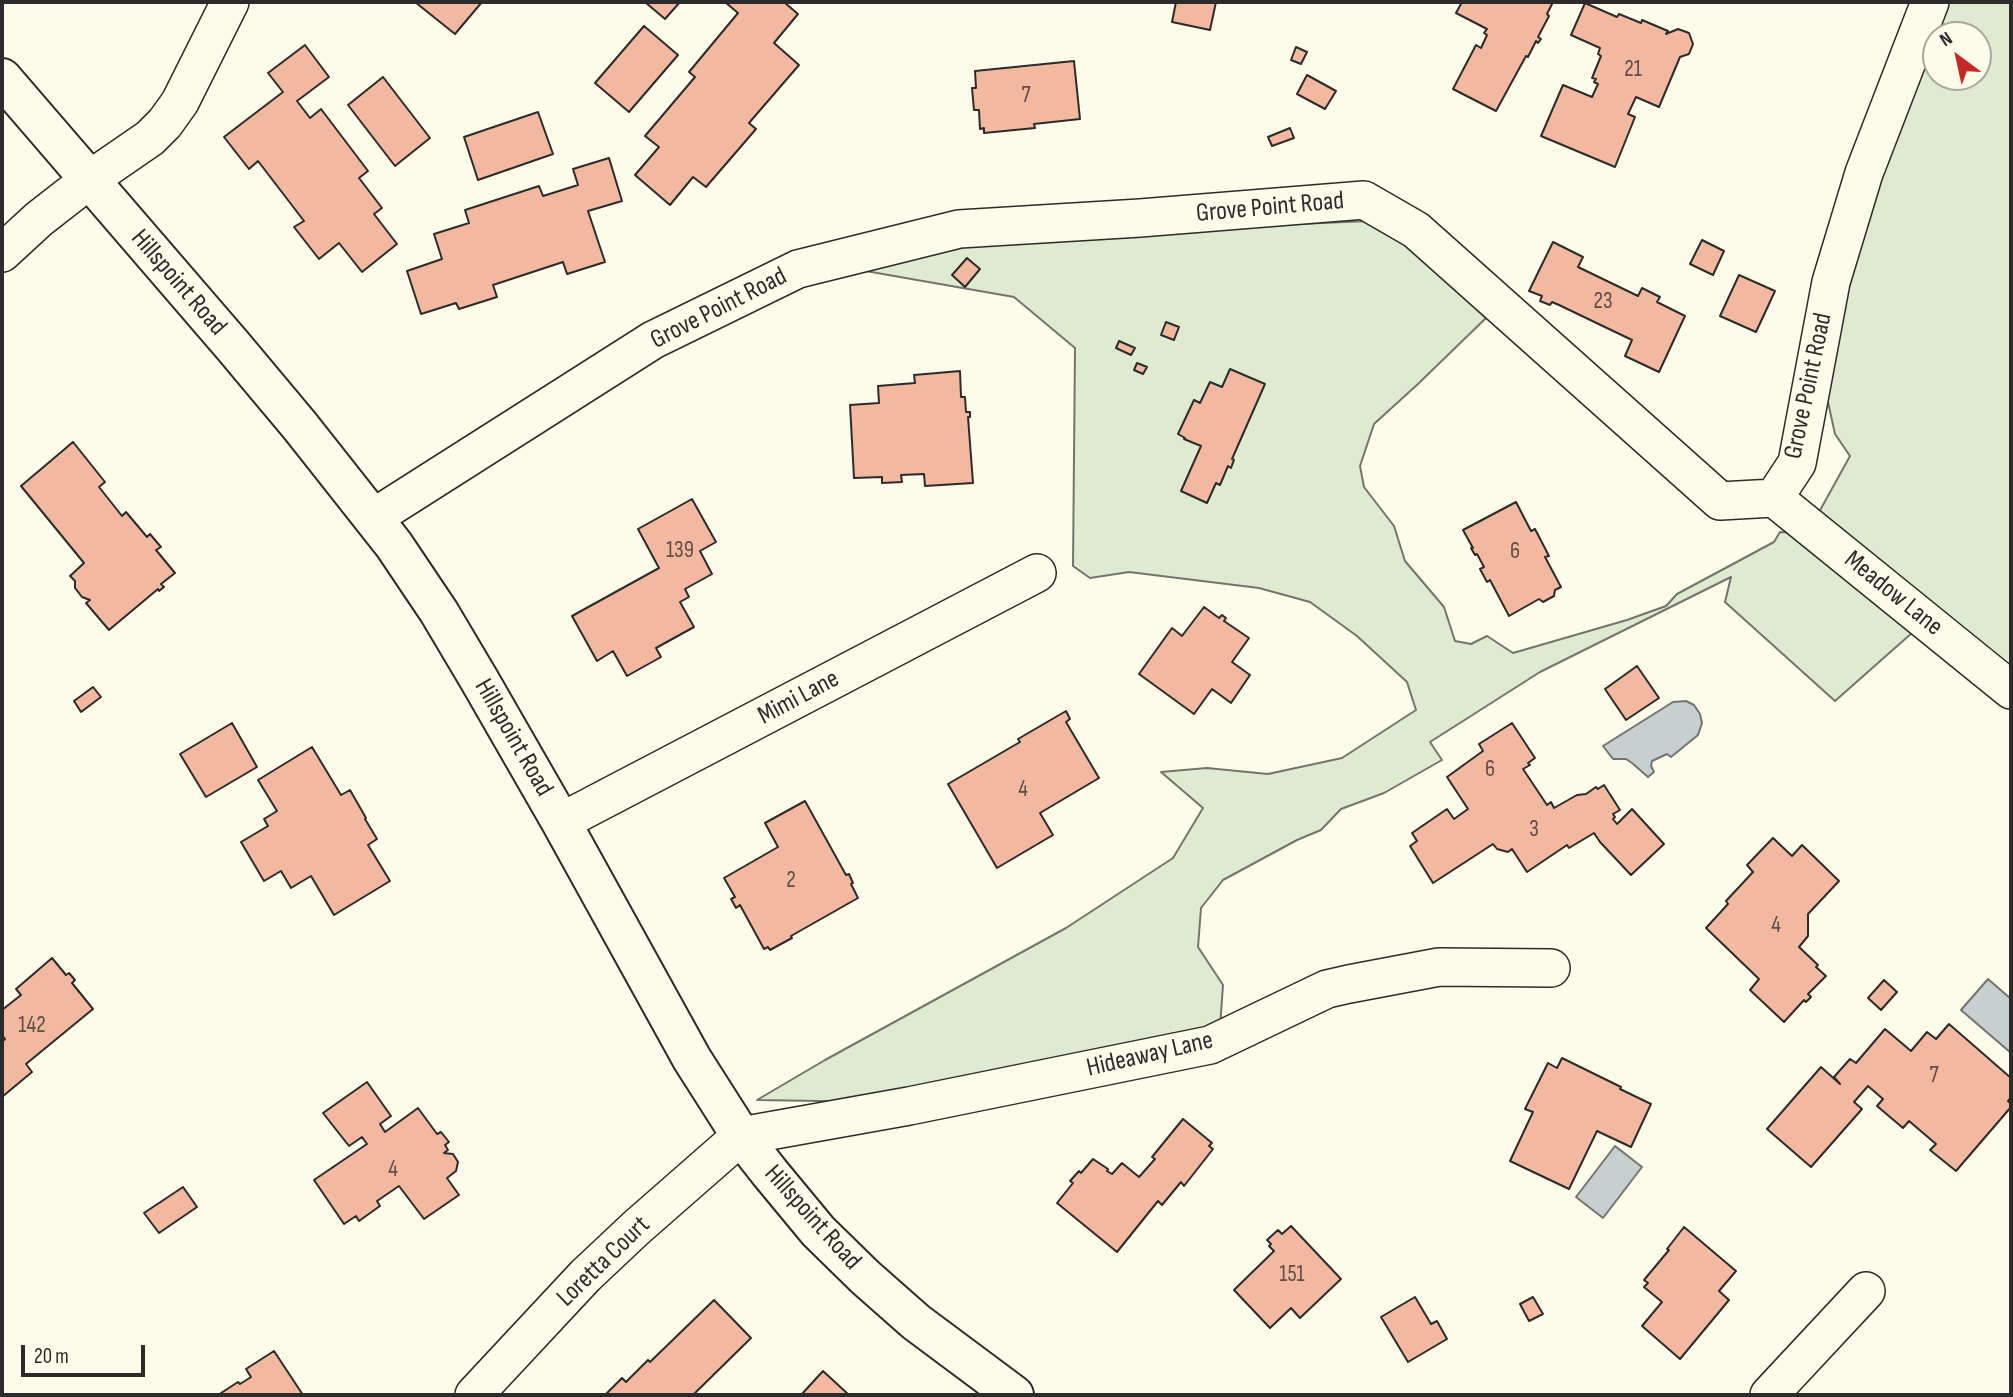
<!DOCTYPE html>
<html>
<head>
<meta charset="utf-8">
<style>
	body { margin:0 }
	#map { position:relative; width:2013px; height:1397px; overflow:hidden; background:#fdfbea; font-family:"Sofia Sans Condensed",sans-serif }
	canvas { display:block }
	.frame { position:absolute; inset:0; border:4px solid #2b2b2b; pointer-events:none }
	.north { position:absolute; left:1922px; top:21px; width:70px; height:70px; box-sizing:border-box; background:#fdfbea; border:2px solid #a9a89e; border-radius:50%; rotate:327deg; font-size:19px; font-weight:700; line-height:28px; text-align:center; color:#2b2b2b }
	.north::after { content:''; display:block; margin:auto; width:24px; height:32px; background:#c62828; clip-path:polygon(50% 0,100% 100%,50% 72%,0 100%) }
	.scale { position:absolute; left:21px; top:1345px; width:124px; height:32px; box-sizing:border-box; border:4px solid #2b2b2b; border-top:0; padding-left:9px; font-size:21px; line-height:24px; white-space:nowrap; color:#2b2b2b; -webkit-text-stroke:5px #fdfbea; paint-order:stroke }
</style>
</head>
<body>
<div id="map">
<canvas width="2013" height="1397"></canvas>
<div class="frame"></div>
<div class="north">N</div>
<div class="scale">20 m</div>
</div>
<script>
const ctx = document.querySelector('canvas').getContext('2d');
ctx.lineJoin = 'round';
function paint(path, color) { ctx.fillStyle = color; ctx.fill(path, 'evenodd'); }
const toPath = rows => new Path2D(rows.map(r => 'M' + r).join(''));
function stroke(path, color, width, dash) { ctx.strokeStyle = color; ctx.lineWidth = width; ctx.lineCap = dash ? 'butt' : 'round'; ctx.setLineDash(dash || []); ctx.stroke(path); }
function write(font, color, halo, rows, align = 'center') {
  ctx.font = font + ' "Sofia Sans Condensed",sans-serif'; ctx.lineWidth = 5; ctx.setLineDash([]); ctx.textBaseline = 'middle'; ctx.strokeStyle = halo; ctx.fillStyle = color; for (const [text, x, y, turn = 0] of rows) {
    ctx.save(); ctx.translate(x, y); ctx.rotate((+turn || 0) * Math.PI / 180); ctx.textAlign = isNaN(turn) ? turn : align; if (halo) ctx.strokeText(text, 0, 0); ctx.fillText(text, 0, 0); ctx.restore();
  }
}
const green = toPath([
	[1948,2,2011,2,2011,668,1939,609,1835,701,1725,602,1731,577,1540,672,1430,742,1442,760,1384,793,1341,809,1321,830,1297,840,1223,880,1201,908,1198,947,1223,985,1220,1028,883,1102,757,1100,825,1060,1066,928,1173,858,1203,808,1161,772,1207,768,1268,774,1342,758,1416,710,1407,682,1357,636,1310,602,1259,588,1129,572,1090,578,1073,566,1075,348,1014,297,860,270,981,243,1206,228,1369,221,1403,235,1486,318,1419,383,1374,424,1360,466,1364,487,1394,526,1405,561,1444,607,1455,641,1471,644,1487,636,1513,653,1627,620,1666,606,1677,594,1774,542,1780,532,1799,533,1818,514,1850,456,1835,434,1821,370,1842,284,1948,2],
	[1936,35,1978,35,1978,77,1936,77,1936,35]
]);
paint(green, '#deebd1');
stroke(green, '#74746e', 2);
const water = toPath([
	[1686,701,1694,705,1700,714,1702,723,1698,735,1671,757,1667,754,1652,761,1651,766,1654,772,1648,777,1632,763,1626,759,1613,759,1603,746,1673,702,1686,701],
	[1988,979,2011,999,2011,1053,1961,1010,1988,979],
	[1615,1146,1642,1167,1603,1218,1576,1197,1615,1146]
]);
paint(water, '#c7d0d0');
stroke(water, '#74746e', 2);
const building = toPath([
	[415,2,482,2,455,34,415,2],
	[645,2,680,2,665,19,645,2],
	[725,2,784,2,798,14,774,43,799,65,749,123,756,129,706,187,693,177,670,205,635,175,659,147,645,136,695,77,689,72,738,13,725,2],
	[1176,2,1216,2,1210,30,1172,22,1176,2],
	[1460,2,1553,2,1547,14,1549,16,1538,37,1541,39,1538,43,1536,41,1528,57,1526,56,1496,111,1453,89,1476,45,1481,48,1487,35,1484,33,1487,29,1456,13,1462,2,1460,2],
	[1585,3,1617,17,1619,14,1641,23,1642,20,1668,31,1666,34,1678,29,1689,33,1693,44,1689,54,1680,57,1659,107,1636,97,1628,114,1635,117,1615,167,1541,136,1563,85,1592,97,1598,84,1594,82,1596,79,1592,78,1601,56,1598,54,1600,48,1571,35,1585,3],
	[644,26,678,55,629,112,595,83,644,26],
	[305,45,329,77,297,101,310,118,321,109,368,171,359,178,382,208,374,214,397,244,362,272,339,243,319,259,294,227,304,221,258,161,249,169,224,137,283,92,268,73,305,45],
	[1296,47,1307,52,1301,64,1291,60,1296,47],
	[1074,61,1080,119,1034,124,1035,128,984,133,984,128,980,129,979,110,974,110,972,88,976,88,975,71,1074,61],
	[1307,75,1336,91,1325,109,1297,94,1307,75],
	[383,77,430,138,395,166,348,105,383,77],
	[538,112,553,154,478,180,464,137,538,112],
	[1290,128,1294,138,1272,146,1268,137,1290,128],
	[609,158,622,201,588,211,605,262,567,274,563,262,493,285,497,297,459,309,456,303,421,314,407,271,442,259,434,234,469,223,465,210,539,186,543,196,578,185,573,169,609,158],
	[1702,240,1724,251,1713,275,1690,264,1702,240],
	[1553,242,1583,257,1578,267,1638,296,1642,288,1660,297,1657,302,1685,316,1659,372,1625,356,1632,340,1559,305,1552,302,1550,305,1540,301,1542,296,1529,291,1553,242],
	[967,258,980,269,965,287,952,275,967,258],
	[1739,275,1775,291,1756,332,1720,316,1739,275],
	[1166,322,1179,327,1174,340,1161,335,1166,322],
	[1119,341,1135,348,1131,355,1116,348,1119,341],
	[1137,363,1147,367,1143,374,1134,370,1137,363],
	[1230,369,1265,384,1232,459,1234,460,1231,468,1228,466,1220,485,1216,483,1207,503,1181,491,1201,446,1184,439,1185,438,1178,434,1194,400,1200,403,1210,382,1222,387,1230,369],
	[960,371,961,397,965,397,966,412,970,412,970,417,968,417,973,483,925,486,924,474,901,475,902,482,882,483,882,477,854,478,850,405,879,403,878,386,915,383,914,375,960,371],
	[73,442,105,482,99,487,122,516,126,512,147,537,150,534,161,547,156,550,175,573,161,584,164,587,159,591,158,589,109,630,86,603,90,600,82,597,75,588,75,581,70,576,84,563,21,486,73,442],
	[692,499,716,542,700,551,712,574,685,589,689,597,680,602,694,627,656,648,661,657,627,676,613,651,597,661,572,616,659,568,638,529,692,499],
	[1516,502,1531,531,1535,529,1549,556,1545,557,1561,587,1555,590,1554,596,1543,602,1539,599,1509,616,1490,580,1487,582,1480,569,1484,567,1477,554,1475,555,1471,548,1473,548,1463,530,1516,502],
	[1204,607,1219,618,1222,615,1226,618,1224,621,1249,638,1232,662,1250,675,1231,703,1212,689,1194,714,1139,674,1172,628,1182,636,1204,607],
	[1637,666,1659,698,1626,720,1605,689,1637,666],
	[93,687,101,697,81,712,74,701,93,687],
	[1066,711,1070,719,1066,722,1099,778,1040,813,1053,835,997,868,948,784,1020,742,1018,739,1066,711],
	[232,723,257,767,206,797,180,754,232,723],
	[1512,723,1535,758,1528,763,1530,765,1523,769,1547,805,1551,802,1554,808,1577,795,1586,794,1596,787,1598,789,1604,785,1620,810,1613,814,1615,817,1613,819,1617,824,1632,809,1664,844,1631,875,1600,842,1594,833,1569,848,1567,845,1527,872,1512,849,1508,852,1497,849,1493,844,1433,883,1410,846,1417,841,1412,833,1447,809,1454,819,1468,809,1447,777,1483,751,1479,744,1512,723],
	[312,747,341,795,350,790,366,818,365,819,377,839,368,845,390,881,334,915,311,876,291,888,281,871,264,881,241,842,268,826,264,819,277,811,258,780,312,747],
	[805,801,846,875,849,874,853,883,851,884,858,898,791,936,792,938,770,950,768,947,764,949,740,905,736,908,731,899,735,897,724,878,778,847,765,823,805,801],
	[1773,838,1792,856,1802,845,1839,881,1808,914,1808,936,1799,947,1818,965,1816,967,1826,976,1808,994,1811,997,1806,1002,1804,1000,1784,1022,1750,990,1759,979,1706,928,1728,904,1726,901,1753,872,1747,865,1773,838],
	[52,958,66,975,69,973,75,980,72,983,93,1009,26,1064,32,1072,2,1097,2,1042,5,1039,2,1035,2,1010,21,995,16,989,52,958],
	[1884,980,1897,992,1881,1010,1868,998,1884,980],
	[1949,1024,2011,1078,2011,1097,2008,1101,2011,1104,2011,1107,1956,1171,1930,1150,1936,1144,1909,1121,1903,1128,1877,1106,1883,1099,1868,1086,1854,1102,1862,1109,1811,1167,1767,1129,1821,1067,1840,1084,1834,1077,1850,1059,1856,1063,1885,1029,1911,1051,1927,1032,1936,1039,1949,1024],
	[1562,1058,1621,1087,1620,1089,1651,1104,1631,1147,1597,1131,1569,1189,1510,1161,1533,1112,1525,1109,1548,1063,1557,1068,1562,1058],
	[367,1082,391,1116,380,1124,385,1132,418,1108,437,1134,441,1132,449,1142,445,1145,448,1150,444,1153,453,1154,458,1162,456,1171,447,1178,459,1195,424,1219,399,1186,377,1201,380,1206,359,1221,356,1216,344,1224,314,1180,367,1144,362,1137,349,1146,323,1113,367,1082],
	[1183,1119,1212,1143,1209,1146,1213,1149,1184,1186,1181,1182,1162,1205,1158,1201,1117,1252,1057,1203,1073,1183,1070,1181,1079,1171,1081,1173,1093,1159,1108,1169,1107,1171,1112,1174,1122,1163,1139,1177,1155,1159,1152,1157,1183,1119],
	[183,1187,197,1207,159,1233,144,1213,183,1187],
	[1291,1226,1341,1279,1300,1318,1291,1308,1270,1328,1234,1290,1274,1251,1269,1246,1271,1244,1267,1240,1278,1230,1282,1234,1291,1226],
	[1684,1227,1736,1271,1719,1291,1729,1300,1680,1359,1642,1326,1662,1302,1644,1287,1648,1283,1644,1280,1669,1250,1667,1249,1684,1227],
	[1415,1297,1431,1324,1437,1321,1447,1339,1408,1362,1381,1317,1415,1297],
	[1533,1297,1543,1314,1529,1321,1520,1304,1533,1297],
	[714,1300,751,1338,693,1395,605,1395,622,1378,626,1382,648,1360,650,1362,714,1300],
	[274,1351,303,1395,218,1395,238,1382,240,1384,251,1377,246,1369,274,1351],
	[823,1371,849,1395,801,1395,823,1371]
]);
paint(building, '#f2b8a0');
stroke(building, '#2b2b2b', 2);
const minor = toPath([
	[2,253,39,219,89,180,150,138,165,123,180,102,230,2],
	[1774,498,1797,463,1831,282,1864,173,1930,2],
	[1774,498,2011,690],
	[373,518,653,340,798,269,959,229,1140,218,1364,200,1416,230,1720,501,1774,498],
	[561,822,1037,573],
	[474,1395,585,1276,636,1228,741,1136,909,1106,1210,1045,1327,989,1349,984,1439,967,1551,968],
	[1769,1395,1866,1291]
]);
const tertiary = toPath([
	[2,78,233,346,300,426,394,545,439,612,480,681,561,822,692,1059,741,1136,770,1173,818,1231,865,1277,916,1322,1014,1395]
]);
stroke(minor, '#2b2b2b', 40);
stroke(tertiary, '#2b2b2b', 42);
stroke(minor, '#fdfbea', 37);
stroke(tertiary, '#fdfbea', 38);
write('23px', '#5d4e48', null, [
	["21",1633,70],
	["7",1026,96],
	["23",1603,302],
	["139",680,551],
	["6",1515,552],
	["6",1490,770],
	["4",1023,790],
	["3",1534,830],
	["2",791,881],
	["4",1776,926],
	["142",32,1026],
	["7",1934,1076],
	["4",393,1170],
	["151",1292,1275]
]);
write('26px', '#2b2b2b', '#fdfbea', [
	["Grove Point Road",1270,208,-5],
	["Hillspoint Road",178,283,49],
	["Grove Point Road",719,309,-27],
	["Grove Point Road",1809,386,-78],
	["Meadow Lane",1893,594,39],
	["Mimi Lane",799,698,-28],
	["Hillspoint Road",513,738,60],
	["Hideaway Lane",1150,1055,-13],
	["Hillspoint Road",812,1218,48],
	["Loretta Court",604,1262,-44]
]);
</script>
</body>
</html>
